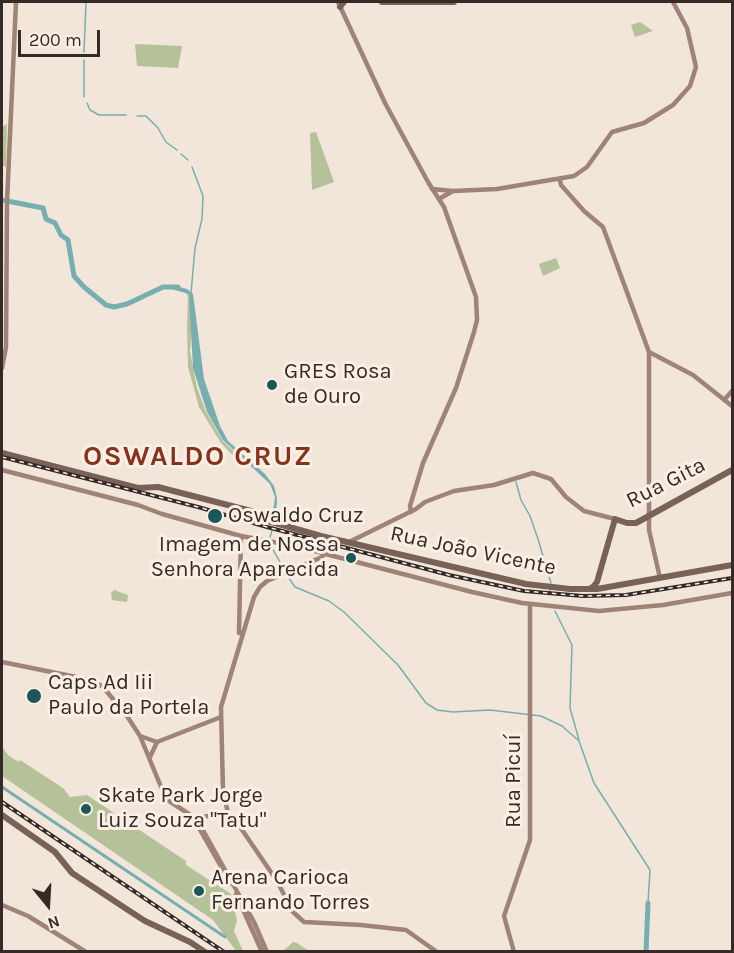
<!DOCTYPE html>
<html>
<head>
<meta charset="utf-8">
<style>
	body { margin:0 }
	#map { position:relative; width:734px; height:953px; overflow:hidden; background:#f2e5d9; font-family:Karla,sans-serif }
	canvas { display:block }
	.frame { position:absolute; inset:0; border:3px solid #352a26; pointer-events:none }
	.north { position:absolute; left:18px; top:875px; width:60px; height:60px; -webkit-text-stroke:4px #faefe5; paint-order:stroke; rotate:162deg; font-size:16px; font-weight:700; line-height:24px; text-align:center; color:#352a26 }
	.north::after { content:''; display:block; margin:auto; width:21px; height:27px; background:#352a26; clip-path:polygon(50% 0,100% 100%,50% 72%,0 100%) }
	.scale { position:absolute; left:18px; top:30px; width:82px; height:27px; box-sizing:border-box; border:3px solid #352a26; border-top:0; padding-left:8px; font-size:18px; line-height:21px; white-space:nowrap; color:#352a26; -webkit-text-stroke:4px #faefe5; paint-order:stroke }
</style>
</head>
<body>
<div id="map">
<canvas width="734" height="953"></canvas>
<div class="frame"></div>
<div class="north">N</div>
<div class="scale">200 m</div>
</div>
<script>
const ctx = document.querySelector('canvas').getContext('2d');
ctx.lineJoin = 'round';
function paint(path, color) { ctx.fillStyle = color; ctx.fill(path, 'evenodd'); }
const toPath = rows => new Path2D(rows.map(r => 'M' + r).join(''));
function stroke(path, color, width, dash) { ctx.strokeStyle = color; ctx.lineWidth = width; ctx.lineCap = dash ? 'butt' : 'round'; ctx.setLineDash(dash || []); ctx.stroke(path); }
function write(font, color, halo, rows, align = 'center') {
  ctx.font = font + ' Karla,sans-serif'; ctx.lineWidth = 6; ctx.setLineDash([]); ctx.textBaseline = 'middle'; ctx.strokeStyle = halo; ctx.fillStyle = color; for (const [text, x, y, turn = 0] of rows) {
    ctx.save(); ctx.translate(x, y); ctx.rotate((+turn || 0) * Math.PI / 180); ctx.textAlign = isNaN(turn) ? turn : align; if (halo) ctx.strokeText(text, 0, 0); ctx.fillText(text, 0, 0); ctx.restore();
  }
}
paint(toPath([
	[640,22,653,31,635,37,631,25],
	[135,44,182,46,178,68,137,66],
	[7,124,6,167,2,165,2,127],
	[316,132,334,182,312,190,310,133],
	[556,258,560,268,543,276,539,264],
	[172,287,178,288,191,295,193,315,190,351,197,388,206,412,223,441,244,461,241,464,221,443,199,407,188,367,187,328,188,297,186,293,171,289],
	[114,590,128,595,127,602,112,600,111,593],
	[2,747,9,756,19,762,20,760,63,788,70,797,87,795,186,861,186,865,231,894,237,921,234,931,243,951,236,951,213,920,2,776],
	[293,942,297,943,309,951,283,951]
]), '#b5c198');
paint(toPath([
	[172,285,187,289,193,294,204,379,220,426,228,441,265,474,274,486,277,498,276,519,272,519,275,497,270,484,223,440,207,412,193,368,189,294,172,289]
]), '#77afb0');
stroke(toPath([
	[84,52,86,2],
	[84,97,84,60],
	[87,103,90,110,99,115,126,115],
	[137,116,146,116,158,128,166,142,177,150],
	[181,154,188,160],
	[191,293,195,248,202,219,203,196,192,167],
	[516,482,521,500,530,516,538,539,551,583],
	[270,537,273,527],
	[271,546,285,571],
	[287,575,295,587,329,601,344,612,398,665,426,703,437,710,453,712,490,710,541,716,562,726,579,741,594,783,650,870,648,903],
	[550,593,550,590],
	[555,611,572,645,570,708,579,740]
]), '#77afb0', 1.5);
stroke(toPath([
	[2,787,225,937]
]), '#77afb0', 3);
stroke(toPath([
	[2,200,43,208,46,219,55,223,61,235,68,240,74,276,84,287,106,305,114,307,127,304,163,287,178,287],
	[646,952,648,903]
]), '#77afb0', 5);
stroke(toPath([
	[338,2,385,103,428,182,444,207,476,297,477,320,474,332,456,388,423,463,410,506,411,512],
	[560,180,561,185,584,211,603,227,649,352,649,530,660,578],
	[432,189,453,191,497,189,574,176,587,167,612,132,644,123,673,105,690,86,696,67,687,28,673,2],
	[439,199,453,191],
	[649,352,693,375,732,406],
	[2,368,6,347,7,202,16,2],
	[724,400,732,391],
	[2,470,138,505,162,514,241,536,295,546,472,592,522,603,599,611,663,605,732,593],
	[241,536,239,633,243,633],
	[349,542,416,509,425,502,454,491,494,485,533,473,551,479,566,497,584,511,615,519],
	[2,662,91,680,103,687,127,716,140,736,166,799,195,818,199,823,254,922,267,952],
	[140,736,157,742,221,717],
	[150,757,157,742],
	[229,817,223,792,221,707,254,597,260,587,267,581,322,557,324,554],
	[195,818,215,815,229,817,236,821,277,881,293,912,304,922,361,925,406,930,437,952],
	[195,821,231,884],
	[236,894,262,952],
	[2,905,28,916,86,952],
	[514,952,504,916,530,840,530,604]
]), '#9e8376', 4.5);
stroke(toPath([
	[382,2,454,2],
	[340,7,344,2],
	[2,453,138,488,158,487,255,512,268,521,321,536,526,584,570,589,597,589,732,565],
	[589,589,593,587,597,582,615,519,627,523,636,523,732,470],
	[2,815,55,852,72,873,128,910,145,921,190,942,205,952]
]), '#786157', 6);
const rail = toPath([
	[2,457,198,507,267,527,449,575,524,591,583,596,626,595,732,578],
	[2,802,224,952]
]);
stroke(rail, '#352a26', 4);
stroke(rail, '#faefe5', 1.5, [4.5]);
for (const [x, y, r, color] of [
	[272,385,6,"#1b5658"],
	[215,516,8,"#1b5658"],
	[351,558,6,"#1b5658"],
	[34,696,8,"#1b5658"],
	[86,809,6,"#1b5658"],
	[199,891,6,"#1b5658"]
]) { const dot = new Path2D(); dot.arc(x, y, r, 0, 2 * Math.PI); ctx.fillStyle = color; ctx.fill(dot); stroke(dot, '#faefe5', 2); }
write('22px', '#352a26', '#faefe5', [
	["GRES Rosa",284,372],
	["de Ouro",284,397],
	["Oswaldo Cruz",228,516],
	["Imagem de Nossa",339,545,"right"],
	["Senhora Aparecida",339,570,"right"],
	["Caps Ad Iii",48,683],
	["Paulo da Portela",48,708],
	["Skate Park Jorge",98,796],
	["Luiz Souza \"Tatu\"",98,821],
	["Arena Carioca",211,878],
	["Fernando Torres",211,903]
], 'left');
write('22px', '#352a26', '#faefe5', [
	["Rua Gita",666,483,-27],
	["Rua João Vicente",473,551,12],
	["Rua Picuí",514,781,-90]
]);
ctx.letterSpacing = '1.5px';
write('bold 28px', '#86321d', '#faefe5', [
	["OSWALDO CRUZ",198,457]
]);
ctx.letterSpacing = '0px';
</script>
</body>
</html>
